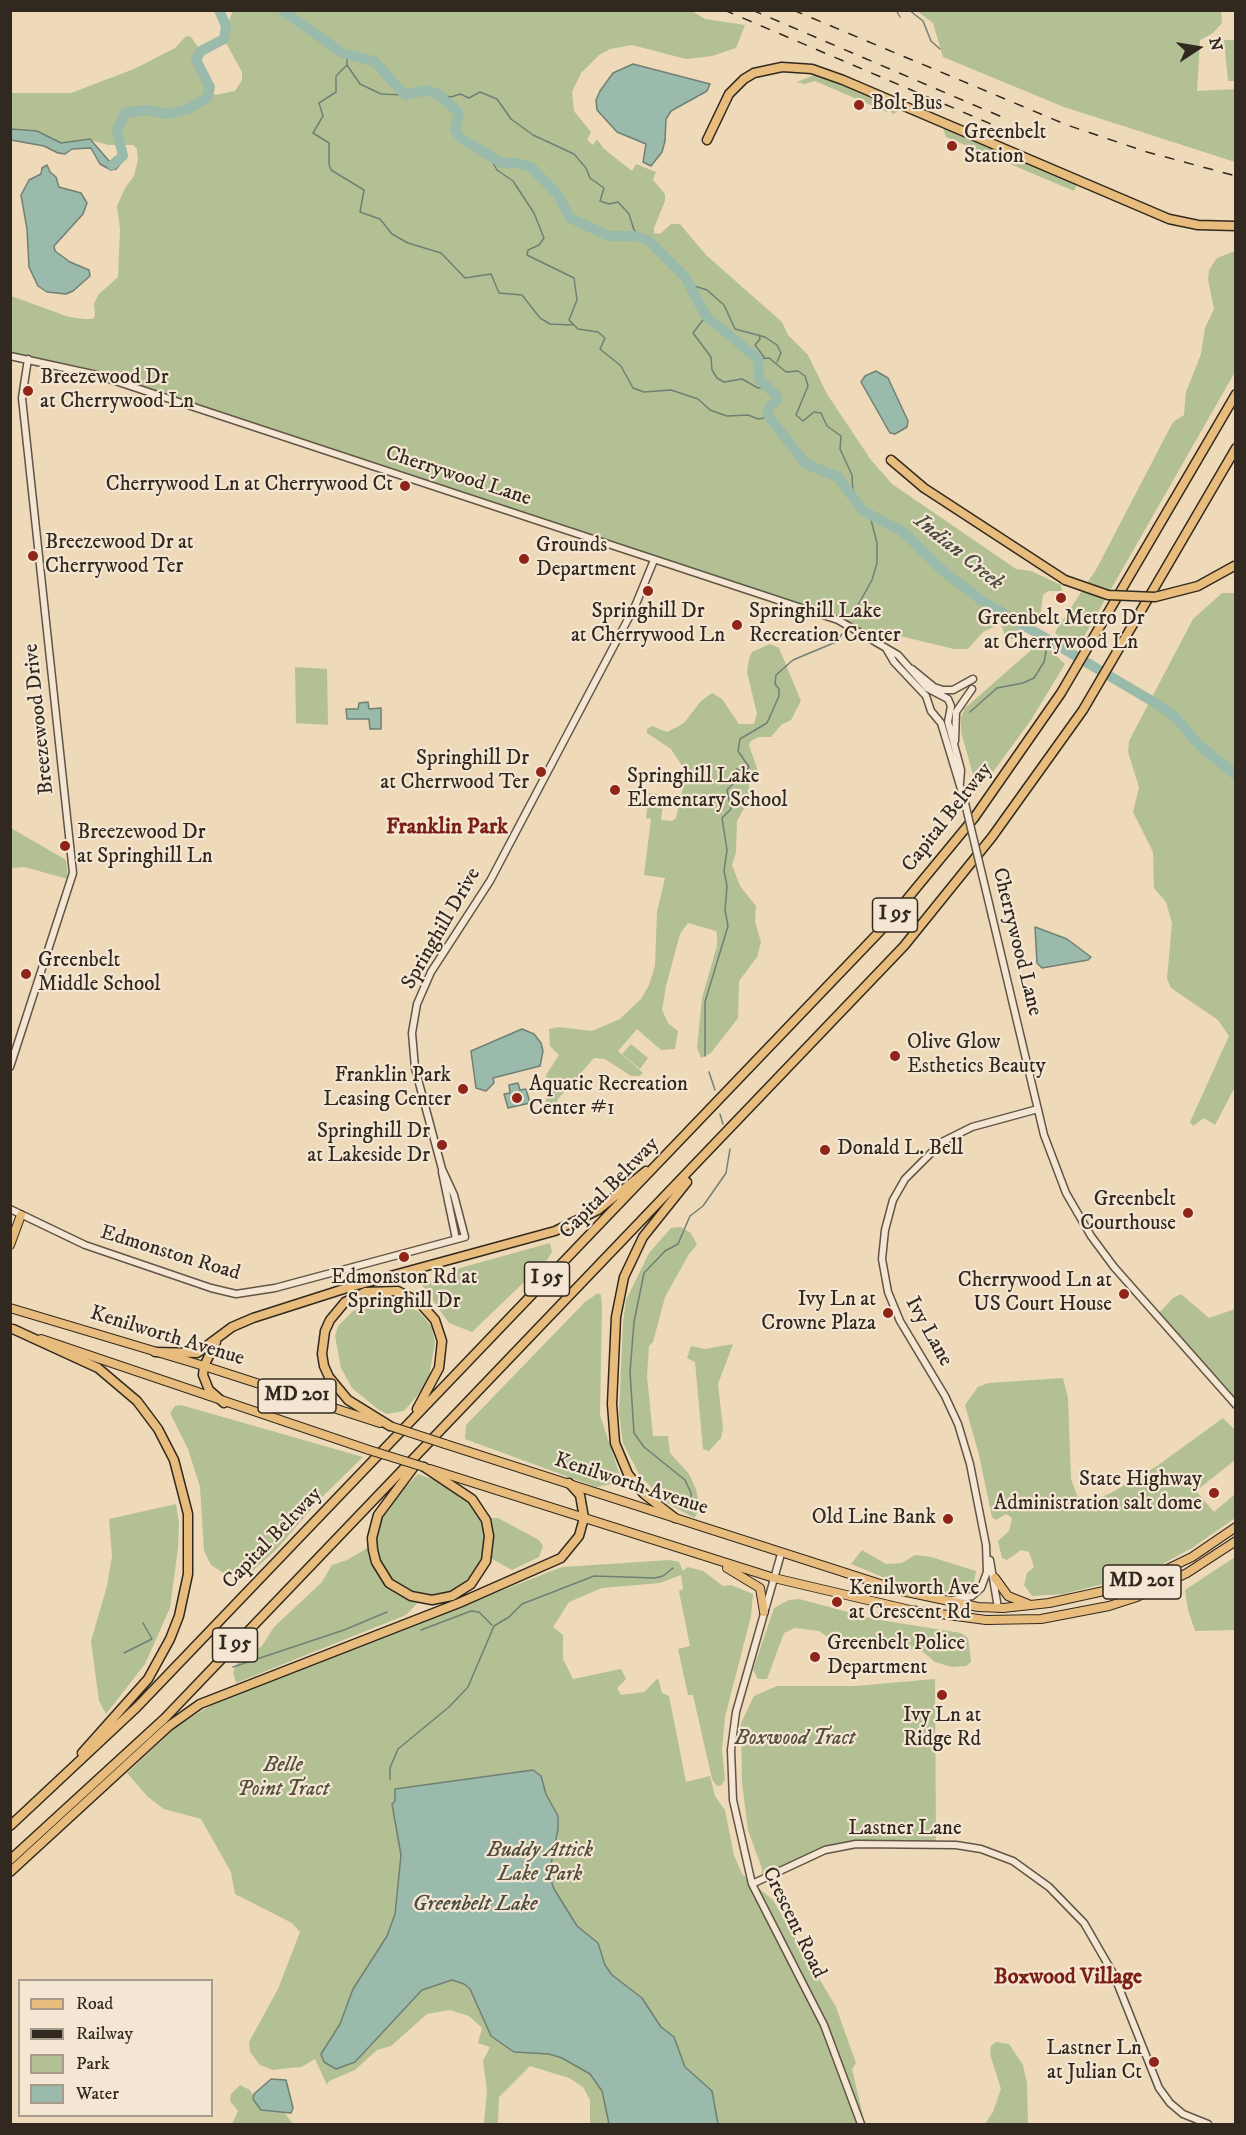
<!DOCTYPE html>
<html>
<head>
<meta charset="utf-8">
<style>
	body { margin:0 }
	#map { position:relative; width:1246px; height:2135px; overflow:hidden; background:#eed9b9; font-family:"IM FELL DW Pica",serif }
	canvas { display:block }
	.frame { position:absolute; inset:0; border:12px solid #31291f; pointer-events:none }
	.legend { position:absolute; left:18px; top:1979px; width:195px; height:138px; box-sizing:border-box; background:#f4e6d2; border:2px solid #a69a8a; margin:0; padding:8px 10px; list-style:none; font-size:18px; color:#31291f }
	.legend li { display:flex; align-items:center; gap:12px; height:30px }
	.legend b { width:30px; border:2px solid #a69a8a }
	.north { position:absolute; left:1168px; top:18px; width:60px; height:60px; -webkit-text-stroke:4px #f4e6d2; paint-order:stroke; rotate:78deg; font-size:16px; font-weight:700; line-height:24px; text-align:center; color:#31291f }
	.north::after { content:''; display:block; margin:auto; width:21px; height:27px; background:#31291f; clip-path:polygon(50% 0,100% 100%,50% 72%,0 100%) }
</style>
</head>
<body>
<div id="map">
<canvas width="1246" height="2135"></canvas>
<div class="frame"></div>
<ul class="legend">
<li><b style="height:8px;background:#e7bc7c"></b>Road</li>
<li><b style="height:8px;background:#31291f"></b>Railway</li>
<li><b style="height:16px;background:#b2c094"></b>Park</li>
<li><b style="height:16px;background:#9abaac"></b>Water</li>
</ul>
<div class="north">N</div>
</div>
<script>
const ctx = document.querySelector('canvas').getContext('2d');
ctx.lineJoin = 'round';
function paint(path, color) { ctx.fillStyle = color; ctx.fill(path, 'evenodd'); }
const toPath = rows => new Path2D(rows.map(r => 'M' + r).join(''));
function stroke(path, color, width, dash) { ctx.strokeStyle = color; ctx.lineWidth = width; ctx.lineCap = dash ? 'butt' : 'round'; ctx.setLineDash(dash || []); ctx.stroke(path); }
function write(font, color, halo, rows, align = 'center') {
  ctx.font = font + ' "IM FELL DW Pica",serif'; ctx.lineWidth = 4.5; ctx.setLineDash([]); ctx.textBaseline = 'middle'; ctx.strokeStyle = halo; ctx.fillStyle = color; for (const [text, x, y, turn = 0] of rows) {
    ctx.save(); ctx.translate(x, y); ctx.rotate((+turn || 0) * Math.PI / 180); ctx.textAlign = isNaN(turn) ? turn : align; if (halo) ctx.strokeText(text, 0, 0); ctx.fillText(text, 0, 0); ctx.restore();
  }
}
paint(toPath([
	[690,10,705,19,745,25,736,48,712,56,686,59,632,45,610,49,599,55,581,73,572,92,574,111,591,132,587,140,593,145,597,139,603,148,632,171,636,164,656,172,653,180,665,194,665,201,654,228,654,233,660,234,671,224,680,224,706,255,782,322,788,335,808,355,827,394,871,460,892,484,1016,569,1031,571,1061,585,1062,591,1048,591,1043,595,1040,618,1012,639,1005,636,1001,623,983,632,968,649,954,649,896,635,879,644,838,620,97,375,11,356,11,296,69,317,84,319,93,319,95,316,94,304,98,295,118,277,120,229,117,206,125,188,134,176,138,160,137,149,133,145,108,145,94,141,62,146,11,135,11,93,71,93,134,69,175,48,186,36,191,37,201,51,196,60,197,67,215,95,235,91,242,80,242,72,224,39,226,26,233,11],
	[917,11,1221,11,1222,23,1213,33,1200,40,1197,91,1235,89,1235,162,1064,107,943,57,933,23],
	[1224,40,1235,40,1235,81,1228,81],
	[817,74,899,107,897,112,893,114,889,109,887,112,815,81,804,84,797,82],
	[942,125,1077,183,1074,191,946,137],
	[1235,251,1235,372,1078,647,1060,639,1055,632,1097,568,1173,422,1184,415,1186,392,1201,354,1205,328,1214,309,1208,280,1209,270,1217,258],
	[1222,593,1236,593,1235,1087,1215,1125,1204,1118,1193,1126,1190,1122,1229,1036,1218,1020,1171,988,1167,979,1172,923,1166,902,1154,888,1153,852,1133,812,1139,787,1128,752,1129,741,1193,619],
	[770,644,779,648,801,701,791,720,781,725,771,737,759,737,751,741,749,745,758,771,749,785,749,799,737,821,736,852,732,865,740,886,756,906,755,922,761,942,757,957,739,981,738,1018,711,1053,701,1058,697,1048,702,998,717,946,717,935,716,931,688,923,680,934,666,986,662,1010,668,1023,678,1031,675,1049,661,1050,637,1029,618,1051,643,1073,639,1076,631,1076,605,1059,594,1058,558,1099,555,1110,550,1114,546,1107,546,1075,559,1055,550,1046,549,1029,559,1027,592,1031,620,1019,641,999,649,985,655,966,657,912,665,878,644,875,651,819,646,818,649,793,664,795,661,820,672,821,676,818,684,784,684,769,671,749,647,733,647,729,652,726,667,732,677,727,684,723,701,701,712,693,722,699,739,724,754,724,757,714,747,672,749,659,752,652],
	[1036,646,1048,648,1065,664,1031,720,996,768,980,786,976,785,961,732,961,718,965,708],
	[295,667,327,669,328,725,296,723],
	[11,828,66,860,68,879,24,867,11,868],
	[631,1044,648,1058,640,1069,622,1054],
	[681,1227,691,1233,697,1245,689,1254,665,1297,653,1342,649,1346,647,1376,653,1436,668,1436,670,1453,689,1474,696,1489,700,1509,694,1518,667,1503,640,1476,623,1443,619,1413,623,1323,626,1300,649,1253,671,1228],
	[550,1243,552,1252,547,1260,472,1332,449,1323,422,1285,460,1268],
	[598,1293,601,1295,602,1308,600,1415,622,1482,596,1487,465,1439,466,1425,585,1302],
	[1181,1294,1209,1318,1235,1309,1235,1405,1156,1316,1173,1298],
	[398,1301,419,1312,431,1326,435,1342,428,1383,404,1411,387,1414,379,1410,352,1388,341,1368,335,1336,338,1326,353,1311,375,1303],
	[733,1344,718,1384,723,1428,721,1438,709,1451,703,1449,695,1362,687,1358,691,1346,705,1349],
	[1063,1378,1068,1398,1071,1479,1079,1501,1087,1503,1111,1493,1157,1466,1223,1418,1235,1430,1235,1460,1196,1491,1214,1512,1235,1494,1235,1518,1192,1548,1144,1574,1063,1594,1032,1596,1024,1585,1027,1573,1034,1567,1029,1552,1021,1550,1007,1560,1002,1558,998,1541,1009,1531,1012,1518,1006,1514,996,1520,992,1517,979,1455,965,1405,978,1387,988,1383],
	[181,1405,363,1457,318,1501,277,1549,248,1575,240,1578,228,1576,211,1565,204,1551,200,1487,188,1449,170,1413,175,1406],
	[418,1474,440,1482,460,1494,473,1505,482,1518,498,1518,539,1540,543,1546,539,1557,512,1570,485,1555,473,1576,456,1590,444,1594,425,1595,406,1615,236,1683,233,1672,238,1662,262,1646,274,1627,322,1582,332,1565,347,1560,376,1543,379,1524,392,1501],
	[176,1504,179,1524,178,1548,170,1608,145,1664,106,1714,99,1701,91,1641,107,1586,112,1556,109,1519],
	[862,1550,886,1564,902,1563,915,1555,931,1557,976,1571,973,1589,955,1596,890,1580,851,1564],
	[1235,1557,1235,1630,1195,1631,1188,1610,1185,1590],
	[670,1560,679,1562,683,1571,688,1567,703,1571,723,1586,731,1585,753,1594,751,1616,725,1717,722,1750,725,1779,722,1785,717,1786,712,1779,693,1695,688,1695,678,1649,690,1646,679,1591,683,1589,681,1575,660,1583,602,1588,569,1602,553,1627,563,1635,563,1659,573,1679,621,1669,626,1679,617,1688,621,1695,644,1692,658,1678,662,1693,669,1696,686,1782,710,1776,715,1796,725,1810,734,1855,742,1874,773,1900,836,2007,856,2063,852,2069,865,2124,590,2124,590,2100,583,2087,569,2078,530,2066,499,2097,498,2124,484,2124,487,2090,483,2061,490,2047,478,2043,482,2028,469,2016,450,2010,427,2014,391,2046,377,2050,355,2070,329,2081,327,2085,315,2059,301,2067,288,2068,273,2070,260,2065,250,2052,249,2042,278,1989,300,1932,292,1923,235,1894,231,1872,201,1819,164,1809,148,1797,127,1773,177,1726,220,1700,562,1567],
	[799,1599,874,1619,961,1633,968,1638,971,1662,966,1666,952,1667,935,1662,921,1650,839,1645,819,1631,795,1628,784,1633,767,1679,758,1679,753,1670,774,1608,789,1600],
	[935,1679,936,1844,843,1845,761,1880,762,1869,748,1830,742,1783,741,1723,754,1696,777,1686,856,1686],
	[996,2042,1009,2044,1023,2065,1027,2083,1028,2124,985,2124,993,2112,1001,2089,990,2054,991,2046],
	[240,2085,250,2090,261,2110,284,2112,293,2124,232,2124,238,2111,230,2101,231,2094]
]), '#b2c094');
const water = toPath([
	[633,64,710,84,707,91,671,111,666,119,665,141,662,152,651,166,643,162,646,144,617,132,597,110,596,100,600,91,613,73,633,64],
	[11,129,37,131,61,143,90,139,110,162,119,154,125,158,116,169,111,170,100,164,91,148,72,149,65,154,58,153,44,146,11,140,11,129],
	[47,165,50,172,56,177,59,187,81,193,87,203,83,214,54,246,55,251,70,262,89,270,90,276,73,291,66,294,47,292,38,286,29,267,27,229,21,195,29,180,41,174,42,168,47,165],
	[876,371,888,378,908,421,907,427,895,434,890,433,861,382,865,376,876,371],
	[368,702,369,709,381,708,381,729,370,729,369,719,347,719,346,709,358,709,359,703,368,702],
	[1035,927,1067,939,1091,957,1088,960,1042,968,1037,963,1035,927],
	[522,1029,534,1034,541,1043,543,1051,540,1066,493,1078,494,1083,486,1091,476,1088,471,1051,522,1029],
	[518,1083,520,1090,526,1089,530,1103,508,1108,504,1094,510,1093,509,1085,518,1083],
	[533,1770,541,1776,546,1794,558,1816,558,1829,549,1874,554,1889,577,1926,598,1943,605,1965,612,1975,642,1998,661,2027,674,2037,685,2067,712,2091,718,2124,609,2124,602,2091,590,2074,562,2058,549,2054,514,2052,498,2041,491,2036,470,1989,464,1984,452,1980,422,1990,355,2062,336,2069,324,2062,321,2054,340,2024,353,1989,387,1936,395,1914,401,1855,392,1804,395,1801,395,1789,533,1770],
	[271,2079,286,2080,293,2108,291,2113,261,2110,253,2099,254,2094,271,2079]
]);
paint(water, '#9abaac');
stroke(water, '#708074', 1.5);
stroke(toPath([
	[896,10,900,17],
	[909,10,923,21,931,41,940,49],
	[347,54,347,65,360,84,381,94,405,95],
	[347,65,336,76,336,92,319,103,323,116,313,133,329,143,329,164,331,170,364,190,360,212,380,219,392,234,408,243,441,253,465,278,491,274,499,293,522,295,540,318,550,324,572,325],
	[438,94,451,97,460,94,469,98,480,92,497,99,511,119,533,135,574,154,586,168,590,178,604,188,600,201,609,204,618,202,629,214,634,230,642,237],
	[489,156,497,170,513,181,534,213,544,238,539,245,528,250,527,255,574,278,577,300,569,320,578,329,598,332,605,338,600,349,621,366,633,388,644,392,671,390,698,399,710,410,727,416,748,415,758,419,769,417],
	[691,285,707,290,724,305,735,329,765,337,777,345,781,353,777,362],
	[706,316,693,333,711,357,712,370,717,378,724,382,742,379,758,388,768,386],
	[759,335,760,339,755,345,764,357],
	[758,359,769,358,786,372,798,371,805,376,808,386,796,415,803,421,814,412,821,413,827,426,841,436,840,449,852,475,853,494],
	[852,616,872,580,877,563,877,543,870,516],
	[970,712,997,688,1023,683,1034,678,1044,662,1048,641],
	[705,1056,705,1002,728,926,725,910,727,886,724,871,727,850,722,818,731,809,727,790,734,783,735,772,737,769,745,772,749,767,738,751,740,739,767,723,779,696,779,689,775,684,776,675,793,660,836,642,842,634],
	[709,1072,715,1090],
	[720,1114,723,1124],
	[691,1512,691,1493,685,1480,644,1447,634,1433,630,1372,634,1322,644,1273,665,1251,678,1244,690,1216,703,1206,726,1173,730,1149],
	[421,1630,471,1611,479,1612,492,1625],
	[124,1653,152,1639,143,1623],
	[233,1667,344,1630,387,1612],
	[390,1779,390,1768,398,1749,449,1707,468,1687,494,1626,509,1617,522,1604,594,1576,655,1578,663,1576,673,1568]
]), '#708074', 1.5);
stroke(toPath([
	[282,10,342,53,374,61,405,95,427,90,438,94,459,113,455,130,462,139,502,163,516,163,531,167,558,195,570,218,609,236,635,236,648,240,685,277,706,316,758,359,759,379,777,396,777,400,771,405,768,411,769,417,806,464,838,477,863,511,902,531,942,570,981,600,1162,707,1176,718,1200,746,1236,775],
	[112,165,123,156,117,131,125,113,146,110,168,114,188,109,207,98,210,87,196,60,201,51,224,39,226,26,219,10]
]), '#9abaac', 10);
const tertiary = toPath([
	[10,356,97,375,838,620,898,655,927,688,948,699,951,706,948,722,961,770,960,783],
	[887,650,894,662,926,696,931,711,941,723,964,799],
	[912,669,934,687,943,690,953,690,973,679],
	[955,741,956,712,972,689],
	[992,916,1044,1135,1066,1193,1091,1236,1114,1267,1236,1405],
	[10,1067,73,873,22,398,28,359],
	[442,1172,456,1239],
	[10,1209,85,1245,211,1288,236,1294,275,1288,465,1237,454,1195,442,1169,415,1068,412,1033,417,1004,431,972,490,881,636,604,654,560],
	[781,1554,736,1712,731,1750,733,1800,752,1884,824,2025,861,2124],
	[990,1560,998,1608],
	[953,1600,972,1596,981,1588,987,1572,986,1545,970,1464,958,1424,945,1396,900,1321,888,1292,882,1259,885,1230,893,1200,905,1179,942,1142,972,1127,1038,1109],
	[752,1884,825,1850,856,1844,956,1845,981,1849,1013,1861,1049,1887,1084,1923,1114,1975,1159,2088,1170,2103,1183,2114,1208,2124]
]);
const primary = toPath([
	[10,1245,21,1215],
	[10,1308,204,1366,380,1423],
	[41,1339,369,1450],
	[445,1444,902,1591,978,1607,1003,1608,1049,1603,1136,1584,1192,1557,1236,1527],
	[430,1469,774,1578,910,1610,986,1620,1041,1619,1109,1606,1137,1597,1187,1573,1236,1541],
	[727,1568,760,1588,764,1612],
	[995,1578,1008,1596,1028,1604]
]);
const motorway = toPath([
	[707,140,729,94,744,79,754,73,782,67,812,69,843,80,1169,219,1198,225,1236,226],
	[891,460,924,488,1065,580],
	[13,1329,98,1368,137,1401,158,1429,174,1460,188,1514,188,1574,179,1616,170,1639,148,1679,82,1753],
	[216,1342,204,1366,203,1375,209,1390,224,1403],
	[155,1352,197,1353,232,1327,253,1318,350,1287,555,1231,598,1210,646,1171],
	[390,1426,348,1400,329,1377,324,1366,322,1354,325,1331,330,1320,345,1302,365,1292,398,1291,419,1302,435,1320,442,1341,439,1368,417,1409],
	[416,1464,378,1515,372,1538,373,1550,376,1562,389,1583,411,1596,432,1600,452,1596,471,1584,486,1561,489,1536,486,1520,472,1499,424,1467],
	[675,1518,644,1494,628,1474,615,1443,612,1404,616,1317,624,1277,643,1237,687,1182],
	[10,1826,137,1707,884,927,974,818,1061,693,1236,394],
	[10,1860,165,1718,904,946,992,837,1083,710,1236,448],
	[10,1872,169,1726,200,1704,459,1603,561,1558,579,1536,584,1518,580,1495,569,1483]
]);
stroke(tertiary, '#605546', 9);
stroke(primary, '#31291f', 10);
stroke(motorway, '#31291f', 11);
stroke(tertiary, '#f4e6d2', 6);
stroke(primary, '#e7bc7c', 8);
stroke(motorway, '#e7bc7c', 8);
stroke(toPath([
	[724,10,1005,130],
	[752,10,1009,120],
	[793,10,1067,125,1147,152,1236,176]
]), '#31291f', 1.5, [10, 10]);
const tertiaryBridge = toPath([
	[964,799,992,916]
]);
const primaryBridge = toPath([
	[390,1426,445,1444],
	[369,1450,424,1467]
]);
const motorwayBridge = toPath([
	[1065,580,1108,595,1155,597,1198,586,1236,565]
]);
stroke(tertiaryBridge, '#605546', 9, []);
stroke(primaryBridge, '#31291f', 10, []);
stroke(motorwayBridge, '#31291f', 11, []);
stroke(tertiaryBridge, '#f4e6d2', 6);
stroke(primaryBridge, '#e7bc7c', 8);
stroke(motorwayBridge, '#e7bc7c', 8);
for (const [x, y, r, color] of [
	[859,105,6,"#8f2418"],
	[952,146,6,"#8f2418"],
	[28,391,6,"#8f2418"],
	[405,486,6,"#8f2418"],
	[33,556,6,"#8f2418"],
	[524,559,6,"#8f2418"],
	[648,591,6,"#8f2418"],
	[1061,598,6,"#8f2418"],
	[737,625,6,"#8f2418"],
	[541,772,6,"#8f2418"],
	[615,790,6,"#8f2418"],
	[65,846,6,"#8f2418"],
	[26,974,6,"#8f2418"],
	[895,1056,6,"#8f2418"],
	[463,1089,6,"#8f2418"],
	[517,1098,6,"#8f2418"],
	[442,1145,6,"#8f2418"],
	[825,1150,6,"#8f2418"],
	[1188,1213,6,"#8f2418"],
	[404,1257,6,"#8f2418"],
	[1124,1294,6,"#8f2418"],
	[888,1313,6,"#8f2418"],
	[1214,1493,6,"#8f2418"],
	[948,1519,6,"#8f2418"],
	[837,1602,6,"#8f2418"],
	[815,1657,6,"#8f2418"],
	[942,1695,6,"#8f2418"],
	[1154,2062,6,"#8f2418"]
]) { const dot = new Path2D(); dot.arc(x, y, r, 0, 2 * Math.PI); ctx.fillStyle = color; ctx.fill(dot); stroke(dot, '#f4e6d2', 2); }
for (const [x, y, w] of [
	[895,915,45],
	[547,1279,45],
	[297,1396,78],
	[1142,1582,78],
	[235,1645,45]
]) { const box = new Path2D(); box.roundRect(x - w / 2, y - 17, w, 34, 4.5); ctx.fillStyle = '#f4e6d2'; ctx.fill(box); stroke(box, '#31291f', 1.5); }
write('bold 20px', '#31291f', null, [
	["I 95",895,915],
	["I 95",547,1279],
	["MD 201",297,1396],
	["MD 201",1142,1582],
	["I 95",235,1645]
]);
write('21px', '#31291f', '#f4e6d2', [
	["Bolt Bus",871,105],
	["Greenbelt",964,134],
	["Station",964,158],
	["Breezewood Dr",40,379],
	["at Cherrywood Ln",40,403],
	["Cherrywood Ln at Cherrywood Ct",393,486,"right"],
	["Breezewood Dr at",45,544],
	["Cherrywood Ter",45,568],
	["Grounds",536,547],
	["Department",536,571],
	["Springhill Dr",648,613,"center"],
	["at Cherrywood Ln",648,637,"center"],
	["Springhill Lake",749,613],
	["Recreation Center",749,637],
	["Greenbelt Metro Dr",1061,620,"center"],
	["at Cherrywood Ln",1061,644,"center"],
	["Springhill Dr",529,760,"right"],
	["at Cherrwood Ter",529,784,"right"],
	["Springhill Lake",627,778],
	["Elementary School",627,802],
	["Breezewood Dr",77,834],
	["at Springhill Ln",77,858],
	["Greenbelt",38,962],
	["Middle School",38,986],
	["Olive Glow",907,1044],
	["Esthetics Beauty",907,1068],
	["Franklin Park",451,1077,"right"],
	["Leasing Center",451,1101,"right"],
	["Aquatic Recreation",529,1086],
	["Center #1",529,1110],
	["Springhill Dr",430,1133,"right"],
	["at Lakeside Dr",430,1157,"right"],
	["Donald L. Bell",837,1150],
	["Greenbelt",1176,1201,"right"],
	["Courthouse",1176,1225,"right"],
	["Edmonston Rd at",404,1279,"center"],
	["Springhill Dr",404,1303,"center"],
	["Cherrywood Ln at",1112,1282,"right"],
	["US Court House",1112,1306,"right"],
	["Ivy Ln at",876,1301,"right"],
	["Crowne Plaza",876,1325,"right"],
	["State Highway",1202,1481,"right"],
	["Administration salt dome",1202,1505,"right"],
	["Old Line Bank",936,1519,"right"],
	["Kenilworth Ave",849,1590],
	["at Crescent Rd",849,1614],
	["Greenbelt Police",827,1645],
	["Department",827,1669],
	["Ivy Ln at",942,1717,"center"],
	["Ridge Rd",942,1741,"center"],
	["Lastner Ln",1142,2050,"right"],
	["at Julian Ct",1142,2074,"right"]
], 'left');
write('21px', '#31291f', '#f4e6d2', [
	["Cherrywood Lane",458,477,18],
	["Breezewood Drive",40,719,-96],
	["Capital Beltway",948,818,-52],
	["Springhill Drive",442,929,-60],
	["Cherrywood Lane",1016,942,76],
	["Capital Beltway",610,1189,-46],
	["Edmonston Road",170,1254,17],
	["Ivy Lane",928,1332,61],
	["Kenilworth Avenue",167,1337,17],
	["Kenilworth Avenue",631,1485,18],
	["Capital Beltway",273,1539,-46],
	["Lastner Lane",905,1830],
	["Crescent Road",793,1923,64]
]);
write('italic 21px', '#514f3c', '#f4e6d2', [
	["Boxwood Tract",795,1740],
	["Belle",283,1767],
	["Point Tract",283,1791],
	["Buddy Attick",540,1852],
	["Lake Park",540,1876]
]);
write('italic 22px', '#4b4d42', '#f4e6d2', [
	["Indian Creek",958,553,39],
	["Greenbelt Lake",475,1905]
]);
write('bold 22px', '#7a1f14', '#f4e6d2', [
	["Franklin Park",447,828],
	["Boxwood Village",1068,1978]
]);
</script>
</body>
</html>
